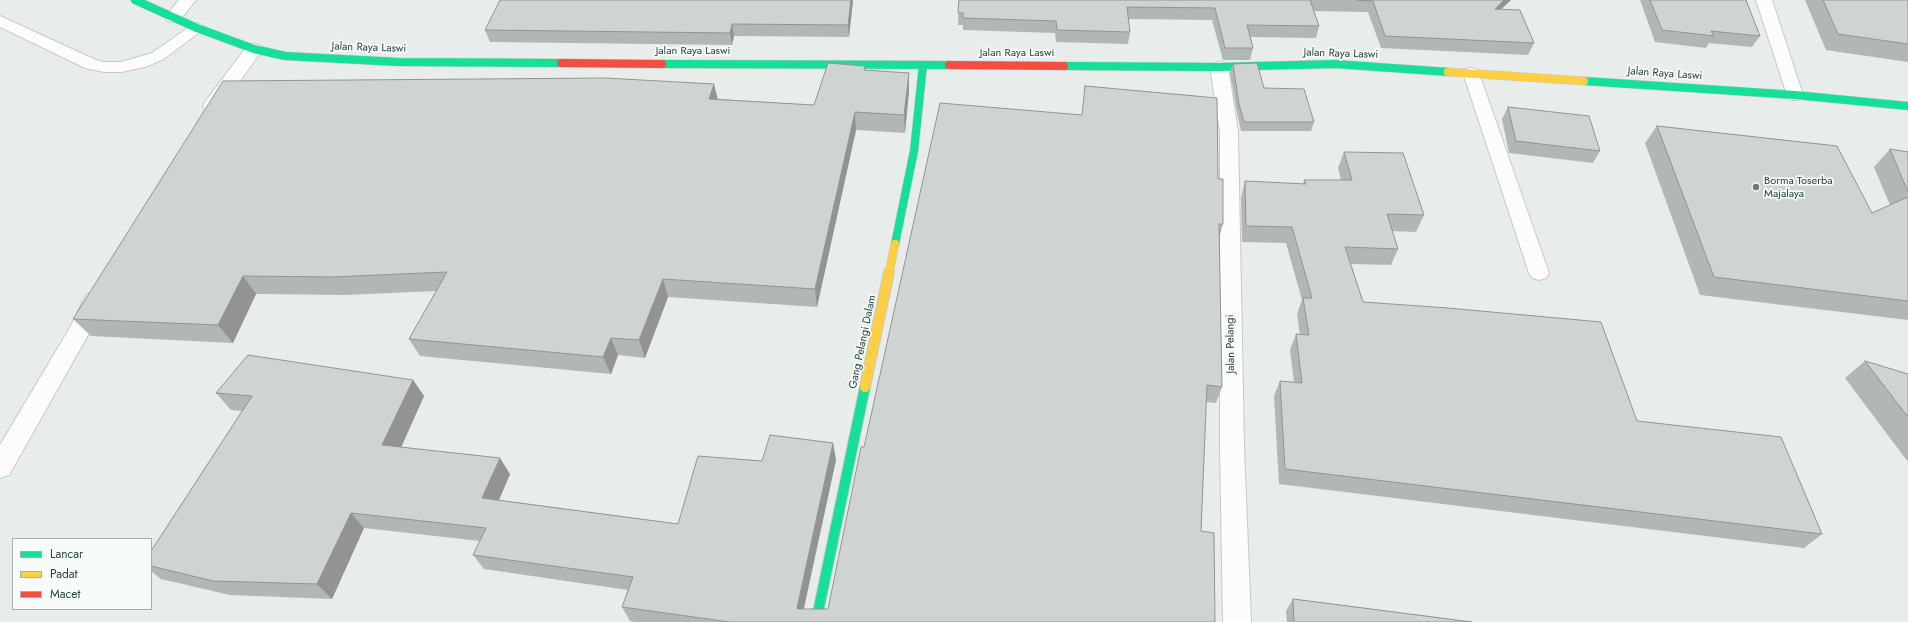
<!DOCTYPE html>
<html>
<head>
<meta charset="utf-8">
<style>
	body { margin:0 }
	#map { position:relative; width:1908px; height:622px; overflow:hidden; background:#e8edeb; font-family:Jost,sans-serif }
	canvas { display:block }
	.legend { position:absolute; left:12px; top:538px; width:140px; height:72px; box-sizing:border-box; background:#f7fbf9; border:1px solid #a3b1ad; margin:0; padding:5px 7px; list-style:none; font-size:12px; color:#24423a }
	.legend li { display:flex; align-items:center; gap:8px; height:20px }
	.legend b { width:20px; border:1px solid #a3b1ad }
</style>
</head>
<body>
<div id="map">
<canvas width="1908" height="622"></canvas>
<ul class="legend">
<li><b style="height:5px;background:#16e098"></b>Lancar</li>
<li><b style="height:5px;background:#ffcf43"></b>Padat</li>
<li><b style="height:5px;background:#f24e42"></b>Macet</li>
</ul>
</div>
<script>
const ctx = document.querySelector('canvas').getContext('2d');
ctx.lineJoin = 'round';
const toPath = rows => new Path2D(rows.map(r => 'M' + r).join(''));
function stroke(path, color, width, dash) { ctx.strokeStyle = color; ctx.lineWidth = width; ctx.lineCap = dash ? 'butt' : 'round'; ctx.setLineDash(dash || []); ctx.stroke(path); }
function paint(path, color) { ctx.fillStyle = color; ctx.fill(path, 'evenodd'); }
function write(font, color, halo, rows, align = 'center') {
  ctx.font = font + ' Jost,sans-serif'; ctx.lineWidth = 3.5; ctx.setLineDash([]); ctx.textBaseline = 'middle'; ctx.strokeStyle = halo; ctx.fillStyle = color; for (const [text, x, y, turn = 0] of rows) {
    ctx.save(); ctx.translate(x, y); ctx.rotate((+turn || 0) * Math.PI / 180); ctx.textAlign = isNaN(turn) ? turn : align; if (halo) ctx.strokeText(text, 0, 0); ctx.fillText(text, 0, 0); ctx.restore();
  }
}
const lane = toPath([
	[1756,0,1772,0,1803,95,1801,99,1795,100,1789,99,1787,95,1756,0],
	[0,16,96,60,104,62,121,62,152,53,192,25,197,23,202,25,205,28,164,59,145,67,121,72,104,72,85,68,0,27,0,16],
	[1471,68,1477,69,1479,73,1549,273,1546,278,1539,280,1532,278,1529,273,1463,73,1465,69,1471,68]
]);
const street = toPath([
	[179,0,196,0,179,21,173,22,167,21,165,17,179,0],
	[254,44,260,45,263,49,219,110,212,112,205,110,203,106,205,102,248,45,254,44],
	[1219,62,1225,63,1228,67,1238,132,1244,446,1251,622,1223,622,1220,446,1220,132,1210,67,1213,63,1219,62],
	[95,292,103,294,106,300,87,337,9,475,0,478,0,445,68,331,87,294,95,292]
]);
const fastFar1 = toPath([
	[135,0,197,28,254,49,285,56,398,62,561,63],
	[662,64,949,65],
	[1064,66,1219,67,1335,64,1448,72],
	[1584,81,1795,95,1908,106],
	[895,244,914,151,923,65]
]);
const fast = toPath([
	[816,622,865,387]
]);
const slowFar1 = toPath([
	[1448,72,1584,81],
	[889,273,895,244]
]);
const slow = toPath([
	[865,387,889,272]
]);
const jam = toPath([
	[561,63,662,64],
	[949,65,1064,66]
]);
stroke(lane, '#c5cac8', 2);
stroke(street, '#c5cac8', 2);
stroke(fastFar1, '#c3cbc8', 9);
stroke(fast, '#c3cbc8', 12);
stroke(slowFar1, '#c3cbc8', 9);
stroke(slow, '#c3cbc8', 12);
stroke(jam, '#c3cbc8', 9);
paint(lane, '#fcfcfc');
paint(street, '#fcfcfc');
stroke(fastFar1, '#16e098', 8);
stroke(fast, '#16e098', 10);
stroke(slowFar1, '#ffcf43', 8);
stroke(slow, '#ffcf43', 10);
stroke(jam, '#f24e42', 8);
paint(toPath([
	[853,0,849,37,734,36,732,45,490,42,485,30],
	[959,0,1511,0,1501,9,1534,43,1528,55,1381,48,1368,12,1314,11,1319,26,1316,38,1250,37,1253,48,1250,60,1223,60,1212,20,1128,19,1130,32,1128,44,1056,42,1055,33,963,30,963,25,958,25],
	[1640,0,1746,0,1760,36,1752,47,1709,43,1706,48,1655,42],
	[1805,0,1908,0,1908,62,1826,50],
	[1233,64,1264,88,1314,122,1311,131,1241,131,1237,113,1230,73],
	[865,66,865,70,909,73,909,91,905,133,856,130,817,307,668,297,645,358,618,355,611,374,420,356,409,339,436,291,346,295,256,294,233,343,91,336,73,319,714,84,718,99,814,105],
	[1508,107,1600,151,1593,163,1509,153,1502,119],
	[1657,126,1872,213,1890,205,1874,167,1890,149,1908,152,1908,320,1700,295,1645,143],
	[1344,152,1424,215,1416,232,1392,231,1398,249,1391,265,1351,264,1363,302,1637,421,1822,534,1804,548,1279,484,1274,396,1280,381,1294,382,1290,350,1296,334,1300,335,1297,314,1302,300,1286,243,1242,242,1241,198,1245,181,1303,184,1304,180,1341,180,1338,168],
	[1218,179,1223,224,1219,239,1222,387,1216,403,1206,402,1201,531,1215,622,635,622,630,621,622,607,628,590,484,569,473,555,480,541,364,528,332,599,230,595,161,579,151,571,151,551,242,411,231,410,216,393,413,380,424,396,401,447,510,474,499,500,678,524,762,461,833,443,836,460,803,609,828,609,864,447],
	[1865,361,1908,374,1908,462,1845,378],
	[1293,599,1472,622,1287,622,1286,611]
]), '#b2b6b5');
paint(toPath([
	[851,0,853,0,849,37,848,25],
	[1504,0,1511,0,1489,21,1495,9],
	[732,24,734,36,732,45,730,33],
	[909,73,909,91,905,133,904,115],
	[714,84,718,102,709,99],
	[855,112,856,130,817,307,815,289],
	[243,276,256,294,233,343,218,325],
	[663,279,668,297,645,358,639,340],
	[611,338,618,355,611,374,603,357],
	[413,380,424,396,395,461,382,445],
	[833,443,836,460,801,622,797,608],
	[500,458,510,474,493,514,482,498],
	[351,513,364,528,332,599,317,584]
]), '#919493');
const building = toPath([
	[500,0,851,0,848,25,732,24,730,33,485,30,500,0],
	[959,0,1310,0,1319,26,1247,25,1253,48,1225,48,1215,8,1127,7,1130,32,1057,30,1056,21,963,18,963,13,958,13,959,0],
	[1357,0,1504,0,1495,9,1520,10,1534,43,1385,36,1373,1,1357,0],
	[1650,0,1746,0,1760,36,1711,31,1714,36,1662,30,1650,0],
	[1823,0,1908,0,1908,44,1838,34,1823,0],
	[828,63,865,66,864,70,909,73,904,115,855,112,815,289,663,279,639,340,611,338,603,357,409,339,447,272,333,277,243,276,218,325,73,319,223,81,605,78,714,84,709,99,814,105,828,63],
	[1257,63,1264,88,1304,89,1314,122,1244,122,1239,104,1233,64,1257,63],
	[1085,86,1217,98,1218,179,1223,179,1223,224,1219,224,1222,387,1207,385,1201,531,1214,533,1215,622,730,622,622,607,633,577,473,555,486,528,351,513,317,584,213,581,151,566,151,551,252,396,216,393,248,355,413,380,382,445,500,458,482,498,678,524,698,456,762,461,770,435,833,443,797,608,798,609,828,609,861,447,864,447,940,103,1082,115,1085,86],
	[1508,107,1589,116,1600,151,1516,141,1508,107],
	[1657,126,1837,146,1872,213,1908,197,1908,301,1714,277,1657,126],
	[1890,149,1908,152,1908,192,1890,149],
	[1344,152,1403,153,1424,215,1387,214,1398,249,1345,247,1363,302,1448,308,1601,322,1637,421,1781,437,1822,534,1285,469,1280,381,1302,383,1296,334,1309,335,1303,298,1312,298,1292,227,1246,226,1245,181,1306,184,1304,180,1352,180,1344,152],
	[1865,361,1908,374,1908,417,1865,361],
	[1293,599,1472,622,1294,622,1293,599]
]);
paint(building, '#cfd4d2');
stroke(building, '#919493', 1);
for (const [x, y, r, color] of [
	[1756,187,4,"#697e78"]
]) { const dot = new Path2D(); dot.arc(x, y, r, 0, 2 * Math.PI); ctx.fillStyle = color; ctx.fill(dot); stroke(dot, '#f7fbf9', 1.5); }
write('11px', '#24423a', '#f7fbf9', [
	["Jalan Raya Laswi",369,48,2],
	["Jalan Raya Laswi",693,51],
	["Jalan Raya Laswi",1017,53],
	["Jalan Raya Laswi",1341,54,2],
	["Jalan Raya Laswi",1665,74,4],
	["Gang Pelangi Dalam",863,342,-78],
	["Jalan Pelangi",1231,344,-91]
]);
write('11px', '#24423a', '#f7fbf9', [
	["Borma Toserba",1764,181],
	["Majalaya",1764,194]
], 'left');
</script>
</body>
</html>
